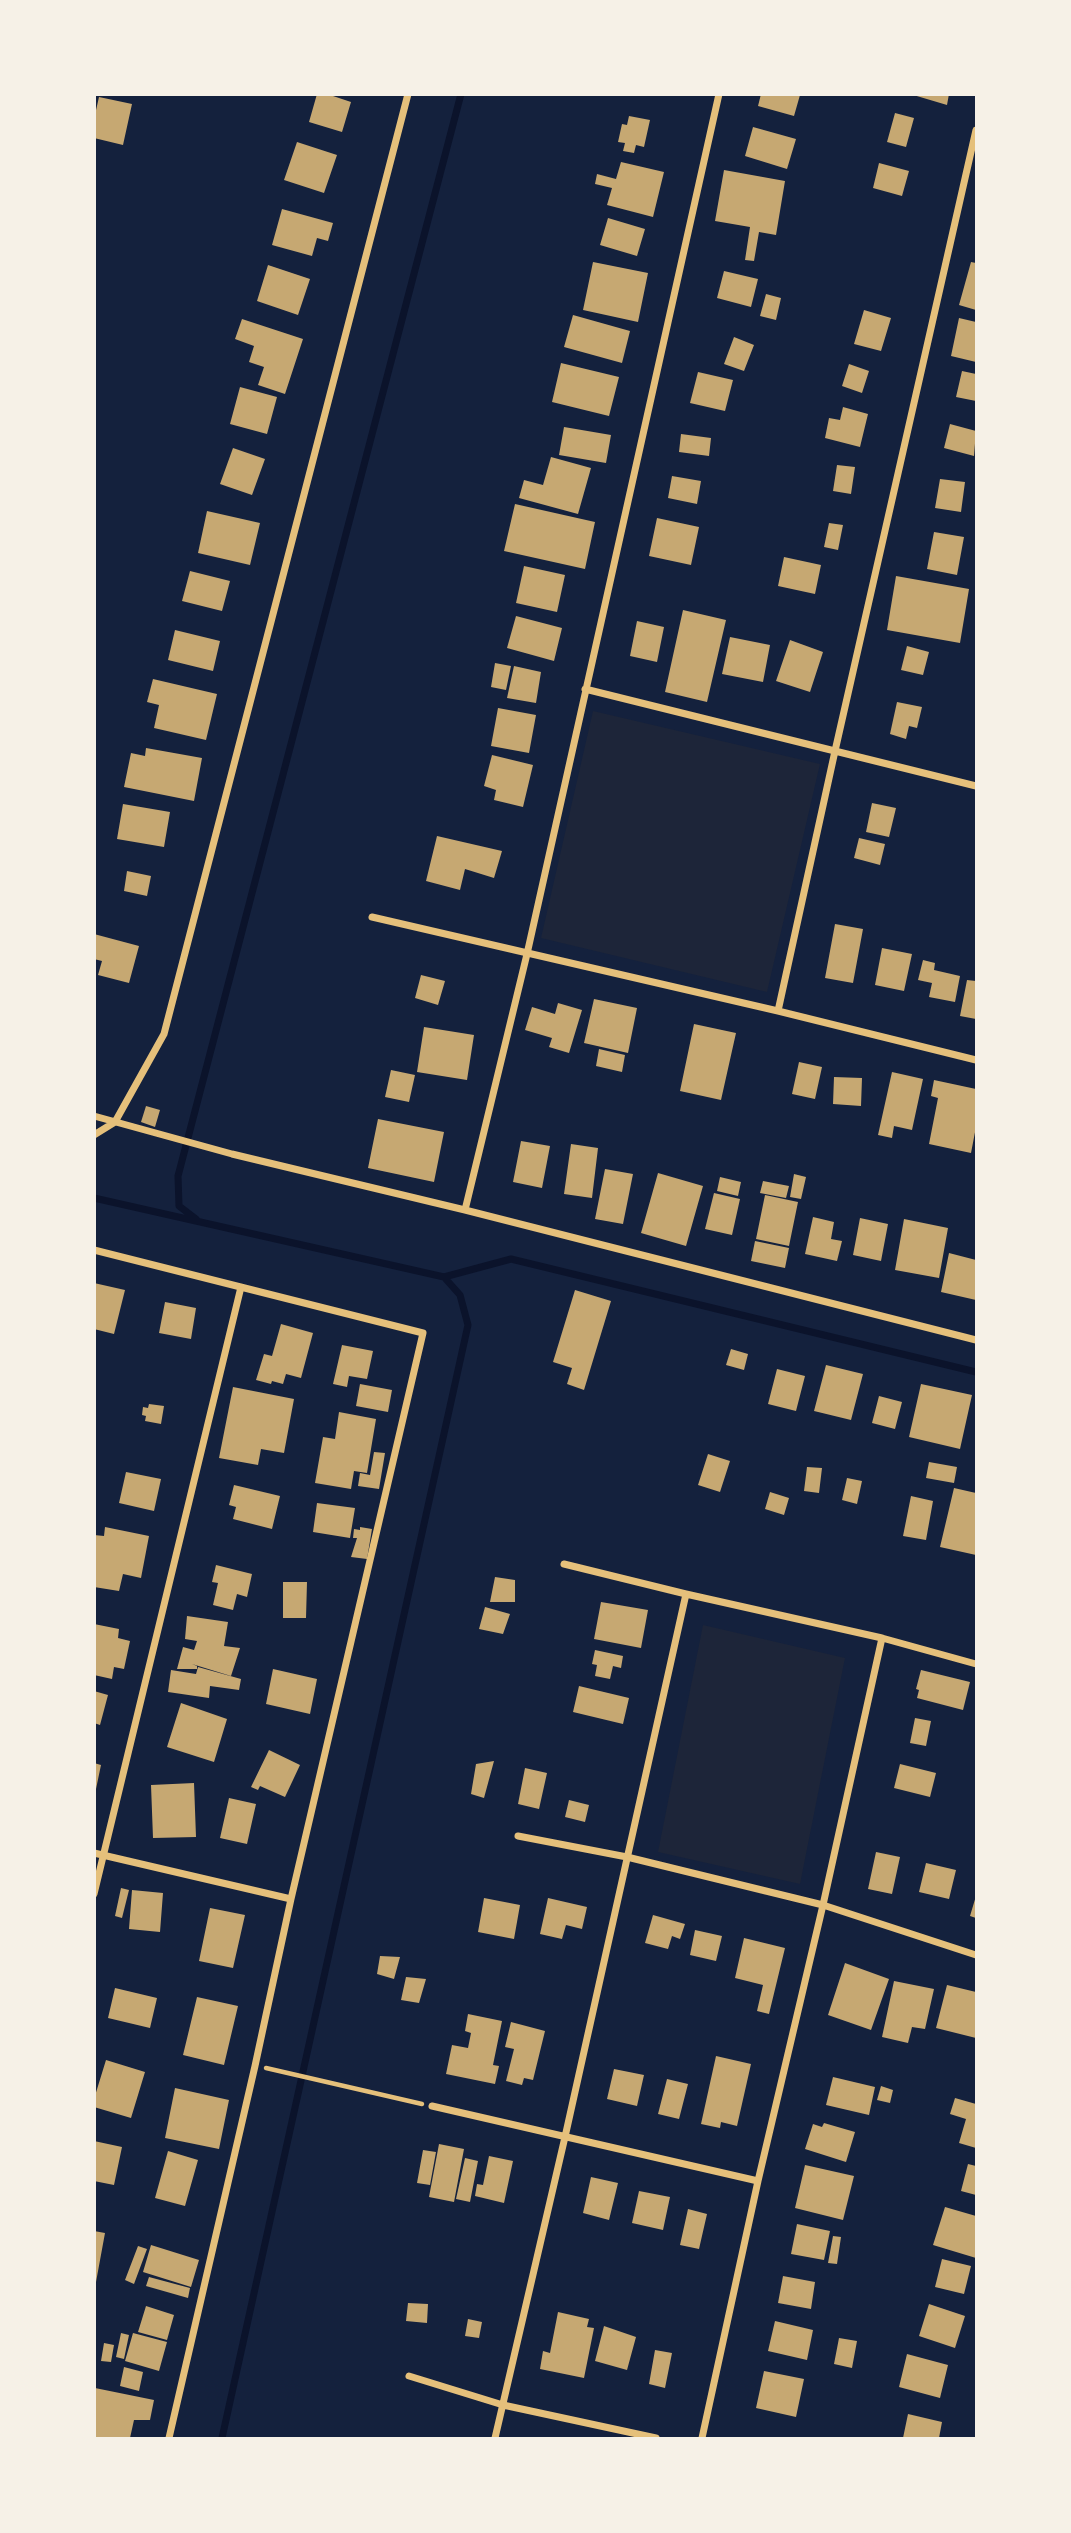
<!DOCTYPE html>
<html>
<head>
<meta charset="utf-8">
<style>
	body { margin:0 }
	#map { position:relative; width:1071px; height:2533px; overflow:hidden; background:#14213d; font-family:Lora,serif }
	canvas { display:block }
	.frame { position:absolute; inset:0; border:96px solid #f6f1e7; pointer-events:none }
</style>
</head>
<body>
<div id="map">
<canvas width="1071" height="2533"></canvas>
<div class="frame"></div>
</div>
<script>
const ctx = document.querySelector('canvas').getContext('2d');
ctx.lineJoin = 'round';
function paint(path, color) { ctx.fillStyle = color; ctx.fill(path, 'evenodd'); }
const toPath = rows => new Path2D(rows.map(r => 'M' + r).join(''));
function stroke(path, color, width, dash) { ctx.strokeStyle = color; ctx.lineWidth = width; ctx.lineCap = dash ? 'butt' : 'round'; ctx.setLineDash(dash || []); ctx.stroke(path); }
paint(toPath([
	[593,711,820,764,767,992,541,938],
	[703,1625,845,1658,800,1884,658,1852]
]), '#1d2539');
stroke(toPath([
	[94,1198,444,1277,460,1295,468,1325,222,2438],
	[196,1219,179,1206,178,1176,461,94],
	[444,1277,511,1259,976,1372]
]), '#0b132b', 7);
paint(toPath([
	[317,94,327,94,351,102,342,132,309,122],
	[761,94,800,95,794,116,758,106],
	[910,94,949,94,947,105],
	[99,97,132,104,123,145,94,138,94,119],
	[895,113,914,118,906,147,887,142],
	[629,116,650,120,644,147,636,145,634,153,623,151,625,143,618,142,622,124,627,125],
	[753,127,796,139,787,169,745,156],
	[297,142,337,155,324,193,284,180],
	[621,162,664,172,653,217,607,205,612,188,595,184,597,174,616,179],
	[879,163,909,171,902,196,873,188],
	[724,170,785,181,776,235,759,232,754,261,745,260,750,227,715,221],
	[282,209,333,223,328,241,317,238,312,256,272,245],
	[608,218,645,229,637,256,600,245],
	[593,262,648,273,638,322,583,310],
	[971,262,976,263,976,310,959,305],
	[268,265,310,279,298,315,257,301],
	[724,271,758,279,751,307,717,298],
	[766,294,781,298,776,320,760,316],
	[864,310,891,318,881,351,854,344],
	[573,315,630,331,622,363,564,347],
	[959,318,976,322,976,362,951,356],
	[242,319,303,339,285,394,258,385,264,367,249,362,254,346,235,339],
	[734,337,754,345,744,371,724,364],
	[561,363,619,377,609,416,552,402],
	[849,364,869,371,862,393,842,386],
	[962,371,976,374,976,401,956,397],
	[698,372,733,380,725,411,690,403],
	[240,387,277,397,267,434,230,424],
	[843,407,868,414,860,447,825,438,829,418,840,420],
	[950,424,976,431,974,456,944,448],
	[564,427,611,435,606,463,559,455],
	[681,434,711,438,709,456,679,452],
	[233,448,265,459,252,495,220,484],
	[551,457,591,468,578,514,519,498,524,480,543,485],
	[837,465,855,467,851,494,833,491],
	[672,476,701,481,697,504,668,498],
	[940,479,965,482,961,512,935,508],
	[515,504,595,522,585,569,504,551],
	[207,511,260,523,250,565,198,553],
	[657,518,699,527,691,565,649,556],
	[829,523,843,525,838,550,824,547],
	[934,532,964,537,957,575,927,569],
	[784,557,821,565,815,594,778,586],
	[524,566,565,575,557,612,516,603],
	[190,571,230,581,222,611,182,601],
	[896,576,969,589,960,643,887,630],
	[683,610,726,620,707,702,665,692],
	[516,616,562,628,554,661,507,648],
	[637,621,664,627,657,662,630,656],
	[175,630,220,641,213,671,168,660],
	[730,637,770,645,763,682,722,674],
	[790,640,823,652,810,692,776,681],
	[907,646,929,652,923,675,901,670],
	[495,663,511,666,506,690,491,687],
	[514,666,541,672,536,703,507,698],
	[153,679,217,694,206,740,154,728,159,705,147,702],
	[897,702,922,707,917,728,909,726,906,739,890,734],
	[498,708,536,715,529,753,491,746],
	[146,748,202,758,194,801,124,787,131,753,145,756],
	[492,755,533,765,523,807,494,800,496,790,484,786],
	[872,803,896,808,889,837,866,832],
	[123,804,170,812,164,847,117,839],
	[437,836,502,851,494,878,465,869,460,890,426,881],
	[859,838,885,844,880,865,854,858],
	[127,871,151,876,147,896,124,891],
	[835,924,863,929,853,983,825,978],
	[94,934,139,946,129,983,98,975,102,961,94,959],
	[882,948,912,954,904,991,875,985],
	[923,960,935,963,934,970,960,976,955,1002,929,997,932,983,918,980],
	[421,975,445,981,438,1005,415,998],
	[967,980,976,981,976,1019,960,1016],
	[594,999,637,1008,628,1053,584,1043],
	[558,1003,582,1010,569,1053,549,1047,552,1038,525,1030,532,1007,555,1014],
	[694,1024,736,1033,721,1100,680,1091],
	[424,1027,474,1035,467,1080,417,1072],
	[599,1049,625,1055,622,1072,596,1066],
	[799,1062,822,1067,815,1099,792,1094],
	[391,1070,415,1075,409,1102,385,1097],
	[892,1072,923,1079,912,1130,894,1126,892,1138,878,1135],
	[834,1077,862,1078,861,1106,833,1104],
	[934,1080,976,1089,976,1127,971,1153,929,1144,938,1098,931,1096],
	[146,1106,160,1110,155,1127,141,1122],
	[378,1119,444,1132,434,1182,368,1168],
	[521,1141,550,1146,542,1188,513,1182],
	[571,1144,598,1148,592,1198,564,1194],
	[605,1169,633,1174,623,1224,595,1219],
	[658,1173,703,1186,686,1246,641,1233],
	[794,1174,806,1177,801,1199,790,1197],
	[720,1177,741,1182,738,1196,717,1191],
	[763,1181,789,1186,786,1198,760,1193],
	[714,1193,740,1199,732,1235,705,1229],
	[765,1195,798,1202,789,1246,756,1239],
	[813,1217,834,1222,831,1239,842,1241,837,1261,805,1254],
	[860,1218,888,1224,881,1261,853,1255],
	[904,1219,948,1228,939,1278,895,1270],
	[755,1241,789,1248,785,1268,751,1261],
	[949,1253,976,1260,976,1300,941,1292],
	[94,1283,125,1290,114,1334,94,1329],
	[575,1290,611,1301,584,1390,567,1384,572,1368,553,1362],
	[165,1302,196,1308,191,1339,159,1333],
	[281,1324,313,1333,301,1378,286,1374,283,1384,272,1381,271,1384,256,1380,264,1354,272,1356],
	[342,1345,373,1351,367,1379,349,1376,347,1387,333,1384],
	[731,1349,748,1354,744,1370,726,1365],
	[826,1365,863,1374,851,1420,814,1411],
	[777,1369,805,1376,796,1411,768,1404],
	[360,1384,392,1390,388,1412,356,1406],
	[921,1384,972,1395,960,1449,909,1437],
	[233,1387,294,1399,284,1453,261,1449,258,1465,219,1458],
	[879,1396,902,1402,895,1429,872,1423],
	[149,1404,164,1406,161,1424,145,1421,146,1416,142,1415,143,1407,148,1408],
	[339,1412,376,1419,367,1473,354,1471,351,1489,315,1483,323,1437,335,1439],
	[374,1452,385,1453,379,1489,358,1486,360,1473,370,1475],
	[708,1454,730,1461,720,1492,698,1485],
	[929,1462,957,1467,954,1483,926,1478],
	[807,1467,822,1468,819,1493,804,1491],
	[126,1472,161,1479,154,1511,119,1503],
	[847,1478,862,1481,857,1504,842,1500],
	[234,1485,280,1496,272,1529,233,1519,236,1507,229,1505],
	[954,1488,976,1493,976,1555,940,1547],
	[770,1492,789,1498,784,1515,765,1509],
	[911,1496,933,1501,926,1540,903,1536],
	[317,1503,355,1508,350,1538,313,1532],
	[105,1527,149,1536,141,1578,123,1574,119,1591,94,1587,94,1535,104,1536],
	[360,1527,372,1529,367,1559,351,1557,357,1538,353,1538,354,1529,360,1530],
	[216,1565,252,1574,247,1597,237,1594,233,1610,213,1605,218,1583,212,1582],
	[495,1577,515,1580,515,1602,490,1602],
	[283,1582,307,1582,306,1618,283,1618],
	[601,1602,648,1610,641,1648,594,1639],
	[485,1607,510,1614,503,1634,479,1629],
	[187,1616,228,1622,224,1646,240,1648,231,1676,192,1664,197,1666,197,1669,177,1669,183,1647,194,1650,197,1641,185,1639],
	[94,1624,119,1629,118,1638,130,1641,124,1669,114,1667,112,1679,94,1675],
	[595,1650,623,1656,621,1668,613,1666,610,1679,595,1676,597,1665,592,1664],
	[198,1667,241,1679,239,1690,210,1686,209,1698,168,1692,171,1670,196,1674],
	[273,1669,317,1679,310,1714,266,1704],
	[921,1670,970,1682,963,1710,917,1698,919,1690,916,1689],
	[579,1686,629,1698,623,1724,573,1712],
	[94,1691,108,1695,100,1725,94,1723],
	[181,1703,227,1719,214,1762,167,1747],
	[915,1718,931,1721,926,1746,910,1743],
	[269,1750,300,1765,285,1797,260,1786,258,1790,251,1787],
	[494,1761,484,1798,471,1794,476,1764],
	[94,1763,101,1765,96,1789,94,1789],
	[900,1764,936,1773,930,1797,894,1788],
	[525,1768,547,1773,539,1809,518,1804],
	[194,1783,196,1837,153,1838,151,1785],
	[229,1798,256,1804,247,1844,220,1838],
	[569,1800,589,1805,585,1822,565,1817],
	[876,1852,900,1857,892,1894,868,1889],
	[926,1863,956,1870,949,1899,919,1892],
	[121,1888,129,1890,122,1918,115,1916],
	[132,1890,163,1893,160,1932,129,1929],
	[976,1896,976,1918,970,1916],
	[484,1898,520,1905,514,1939,478,1932],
	[548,1898,587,1907,582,1929,566,1925,562,1939,540,1934],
	[210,1908,245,1915,233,1968,199,1961],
	[653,1915,685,1924,680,1939,672,1936,668,1949,645,1943],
	[695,1930,722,1936,716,1961,690,1955],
	[744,1938,785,1948,769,2014,757,2011,763,1985,735,1978],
	[380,1956,400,1957,394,1979,377,1974],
	[845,1963,889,1979,871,2030,828,2015],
	[406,1977,426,1979,419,2003,401,2000],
	[894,1981,934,1989,925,2029,912,2027,908,2043,882,2037],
	[947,1985,976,1992,976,2038,936,2028],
	[115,1988,157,1998,150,2028,108,2018],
	[197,1997,238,2006,224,2065,183,2055],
	[468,2014,502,2021,493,2065,499,2066,495,2084,446,2074,452,2045,468,2048,471,2033,465,2031],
	[511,2022,545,2031,533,2080,524,2078,522,2085,506,2081,514,2049,505,2047],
	[716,2056,751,2064,737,2126,721,2122,720,2128,701,2124],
	[106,2060,145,2072,131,2118,94,2107,94,2099],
	[614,2069,644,2075,637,2106,607,2099],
	[833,2077,875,2087,869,2115,826,2105],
	[667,2079,688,2084,679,2119,658,2114],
	[881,2086,893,2090,890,2103,877,2100],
	[175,2088,229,2100,219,2149,165,2138],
	[955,2098,976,2104,976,2148,959,2143,966,2119,950,2114],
	[824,2123,855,2132,846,2162,805,2149,813,2124,822,2127],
	[94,2141,122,2147,114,2185,94,2181],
	[439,2144,464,2149,454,2202,429,2197],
	[423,2150,436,2152,430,2185,417,2183],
	[168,2151,198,2160,185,2206,155,2198],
	[489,2156,513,2161,504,2203,475,2196,477,2184,483,2185],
	[465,2158,478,2161,470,2202,456,2199],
	[968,2164,976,2166,976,2195,961,2191],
	[805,2165,854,2176,843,2220,795,2208],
	[591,2177,618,2183,609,2220,583,2213],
	[639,2191,670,2197,663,2230,632,2223],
	[945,2207,976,2216,976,2258,933,2245],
	[688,2209,707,2214,699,2249,680,2245],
	[797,2224,830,2231,824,2260,791,2254],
	[94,2231,105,2233,96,2282,94,2282],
	[833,2236,841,2237,837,2264,828,2263],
	[151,2245,199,2260,191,2287,143,2272],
	[138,2246,147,2249,134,2284,125,2280],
	[942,2259,971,2266,964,2294,935,2287],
	[783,2276,815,2282,811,2309,778,2303],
	[149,2277,190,2288,188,2298,146,2286],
	[408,2303,428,2304,427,2323,406,2321],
	[929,2304,965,2316,955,2348,919,2336],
	[146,2306,174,2315,167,2340,138,2332],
	[558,2312,589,2319,587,2327,594,2328,584,2378,540,2369,543,2351,550,2353],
	[468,2319,482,2322,479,2338,465,2336],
	[775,2321,813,2330,807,2360,768,2351],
	[604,2326,636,2337,627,2370,595,2361],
	[121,2333,129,2335,124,2359,116,2357],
	[133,2333,167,2342,159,2371,125,2361],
	[839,2338,857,2341,852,2368,834,2364],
	[104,2343,114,2345,111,2362,101,2361],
	[655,2350,672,2353,665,2388,649,2384],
	[907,2354,948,2365,940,2398,899,2387],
	[124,2367,143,2372,139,2391,120,2386],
	[764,2371,804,2379,796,2417,756,2408],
	[95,2388,154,2400,150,2420,134,2420,130,2438,94,2438],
	[908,2414,942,2422,939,2438,903,2438]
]), '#c6a872');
stroke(toPath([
	[266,2068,422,2104]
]), '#e5c07b', 4.5);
stroke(toPath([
	[585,689,976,786],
	[372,917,778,1011,976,1060],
	[778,1011,835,751,976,130],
	[94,1116,232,1154,465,1210,976,1340],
	[94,1135,115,1122,164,1034,408,94],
	[465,1210,527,954,719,94],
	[94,1250,423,1333,291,1899,255,2066,169,2438],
	[564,1564,686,1594,882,1638,976,1664],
	[518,1836,627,1857,823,1905,976,1955],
	[94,1853,291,1899],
	[94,1894,241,1287],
	[432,2106,758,2181],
	[409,2376,503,2405,656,2438],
	[495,2438,565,2137,686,1594],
	[702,2438,758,2181,823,1905,882,1638]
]), '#e5c07b', 7);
</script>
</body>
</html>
